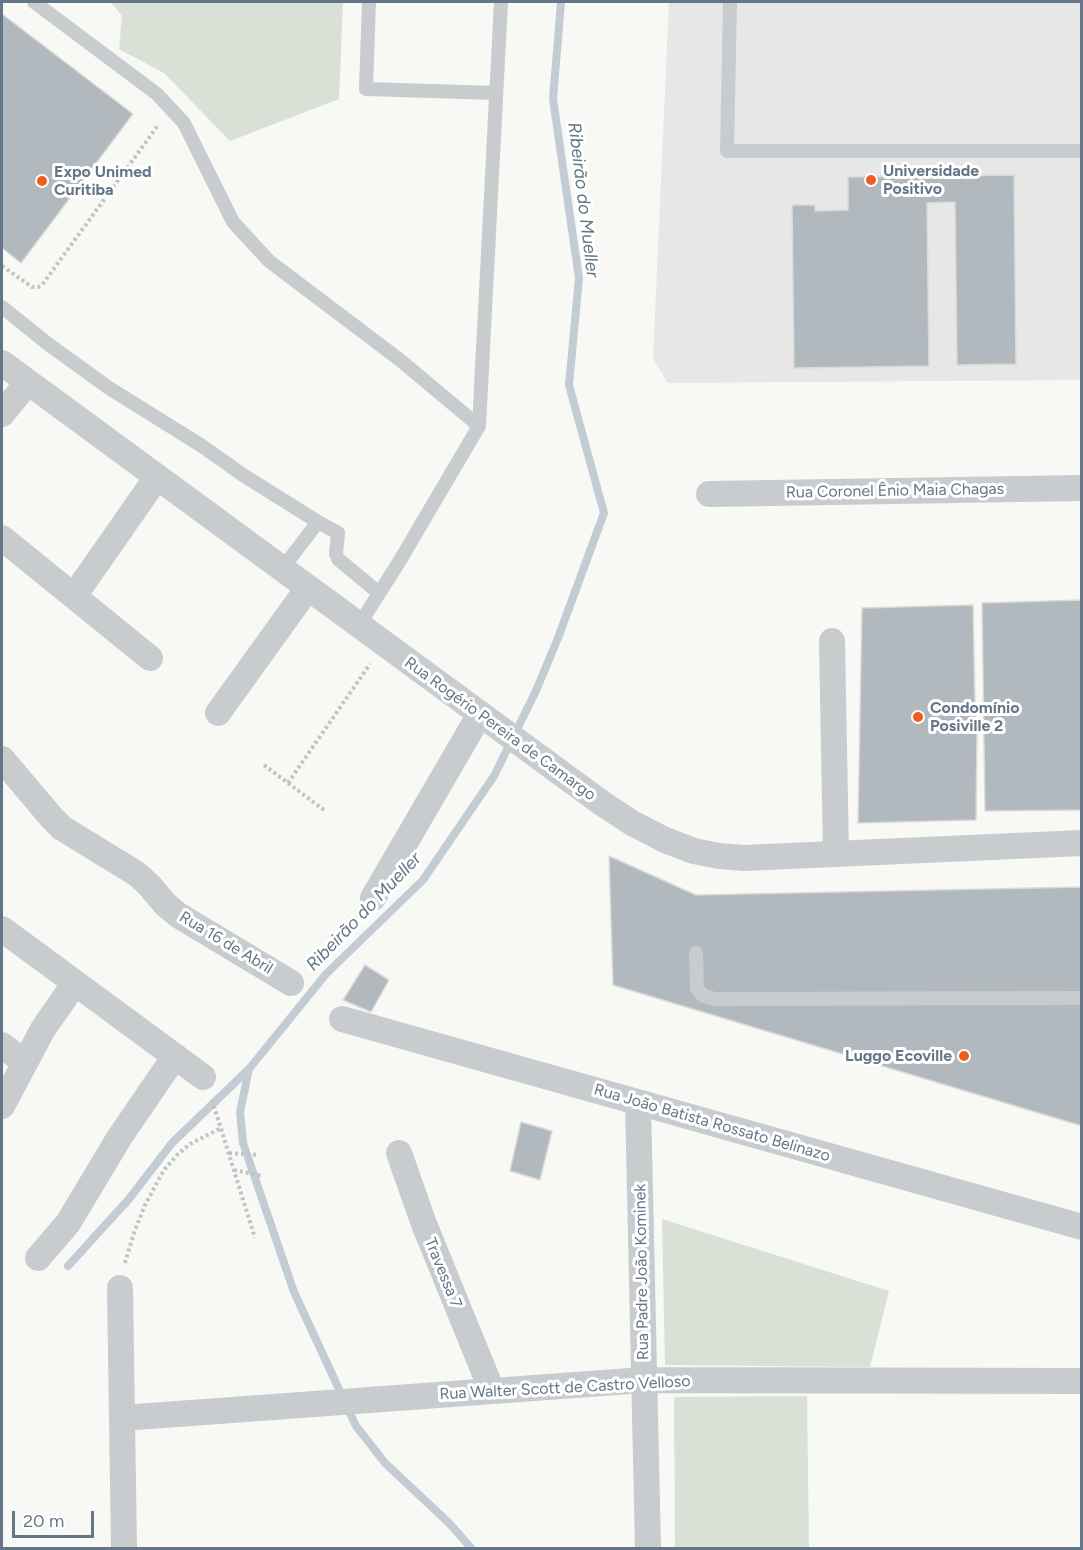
<!DOCTYPE html>
<html>
<head>
<meta charset="utf-8">
<style>
	body { margin:0 }
	#map { position:relative; width:1083px; height:1550px; overflow:hidden; background:#f8f8f5; font-family:Figtree,sans-serif }
	canvas { display:block }
	.frame { position:absolute; inset:0; border:3px solid #657688; pointer-events:none }
	.scale { position:absolute; left:12px; top:1511px; width:82px; height:27px; box-sizing:border-box; border:3px solid #657688; border-top:0; padding-left:8px; font-size:18px; line-height:21px; white-space:nowrap; color:#657688; -webkit-text-stroke:4px #fff; paint-order:stroke }
</style>
</head>
<body>
<div id="map">
<canvas width="1083" height="1550"></canvas>
<div class="frame"></div>
<div class="scale">20 m</div>
</div>
<script>
const ctx = document.querySelector('canvas').getContext('2d');
ctx.lineJoin = 'round';
function paint(path, color) { ctx.fillStyle = color; ctx.fill(path, 'evenodd'); }
const toPath = rows => new Path2D(rows.map(r => 'M' + r).join(''));
function stroke(path, color, width, dash) { ctx.strokeStyle = color; ctx.lineWidth = width; ctx.lineCap = dash ? 'butt' : 'round'; ctx.setLineDash(dash || []); ctx.stroke(path); }
function write(font, color, halo, rows, align = 'center') {
  ctx.font = font + ' Figtree,sans-serif'; ctx.lineWidth = 6; ctx.setLineDash([]); ctx.textBaseline = 'middle'; ctx.strokeStyle = halo; ctx.fillStyle = color; for (const [text, x, y, turn = 0] of rows) {
    ctx.save(); ctx.translate(x, y); ctx.rotate((+turn || 0) * Math.PI / 180); ctx.textAlign = isNaN(turn) ? turn : align; if (halo) ctx.strokeText(text, 0, 0); ctx.fillText(text, 0, 0); ctx.restore();
  }
}
paint(toPath([
	[669,2,1081,2,1081,380,668,383,653,359]
]), '#e6e7e6');
paint(toPath([
	[111,2,343,2,339,99,230,141,164,73,119,49,122,16],
	[662,1219,889,1291,870,1367,665,1365],
	[807,1396,809,1548,675,1548,674,1397]
]), '#d9e1d6');
stroke(toPath([
	[68,1266,129,1199,172,1143,249,1069],
	[471,1548,449,1523,385,1463,356,1426,294,1292,243,1143,240,1112,249,1069,326,974,423,880,494,776,535,693,558,638,604,513,569,385,579,278,553,99,561,2]
]), '#c2ccd2', 8);
const building = toPath([
	[2,14,133,114,21,263,2,248,2,14],
	[1014,175,1016,364,957,365,955,202,927,203,929,366,794,368,792,205,815,205,815,211,848,210,848,177,1014,175],
	[1082,600,1082,810,985,811,982,603,1082,600],
	[973,605,975,704,977,729,976,820,858,823,862,608,973,605],
	[609,856,696,895,1082,887,1082,1126,613,985,609,856],
	[365,965,389,980,371,1012,343,1000,365,965],
	[521,1122,552,1131,540,1180,510,1171,521,1122]
]);
paint(building, '#b1b8be');
stroke(building, '#dadad8', 1.5);
stroke(toPath([
	[2,266,32,287,38,287,42,285,159,124],
	[264,765,324,810],
	[288,783,370,664],
	[310,965,358,917],
	[212,1100,255,1238],
	[229,1153,259,1155],
	[234,1170,263,1176],
	[125,1263,134,1233,145,1205,164,1170,177,1155,190,1144,221,1128]
]), '#c1c3c6', 4, [3, 3]);
stroke(toPath([
	[34,2,157,94,184,123,233,222,269,261,400,360,479,426,399,562,359,625],
	[369,2,366,89,496,93],
	[730,2,727,151,1082,151],
	[2,307,48,344,109,388,202,446,243,475,318,522,282,569],
	[479,426,501,2],
	[318,522,338,533,336,554,338,559,379,593],
	[696,953,697,988,702,995,714,999,1082,998]
]), '#c8cccf', 14);
stroke(toPath([
	[2,363,603,804,632,823,665,840,694,851,719,856,744,858,1082,843],
	[2,414,28,382],
	[709,494,1082,488],
	[2,538,150,658],
	[74,596,157,477],
	[832,641,836,854],
	[218,713,308,588],
	[2,759,52,818,62,828,137,874,149,885,166,905,178,915,291,983],
	[373,898,480,714],
	[2,929,203,1077],
	[342,1019,1082,1227],
	[2,1045,24,1062],
	[638,1103,648,1548],
	[2,1106,43,1029,75,983],
	[399,1153,424,1224,492,1391],
	[38,1258,68,1223,119,1138,175,1056],
	[120,1288,124,1548],
	[122,1418,644,1380,1082,1381]
]), '#c8cccf', 26);
for (const [x, y, r, color] of [
	[871,180,6,"#ef5c1f"],
	[42,181,6,"#ef5c1f"],
	[918,717,6,"#ef5c1f"],
	[964,1056,6,"#ef5c1f"]
]) { const dot = new Path2D(); dot.arc(x, y, r, 0, 2 * Math.PI); ctx.fillStyle = color; ctx.fill(dot); stroke(dot, '#fff', 2); }
write('bold 16px', '#657688', '#fff', [
	["Universidade",883,171],
	["Positivo",883,189],
	["Expo Unimed",54,172],
	["Curitiba",54,190],
	["Condomínio",930,708],
	["Posiville 2",930,726],
	["Luggo Ecoville",952,1056,"right"]
], 'left');
write('16px', '#657688', '#fff', [
	["Rua Coronel Ênio Maia Chagas",895,491,-1],
	["Rua Rogério Pereira de Camargo",500,729,36],
	["Rua 16 de Abril",226,943,31],
	["Rua João Batista Rossato Belinazo",712,1123,16],
	["Rua Padre João Kominek",642,1272,-91],
	["Travessa 7",443,1273,68],
	["Rua Walter Scott de Castro Velloso",565,1388,-3]
]);
write('italic 18px', '#617883', '#fff', [
	["Ribeirão do Mueller",583,200,83],
	["Ribeirão do Mueller",364,912,-46]
]);
</script>
</body>
</html>
